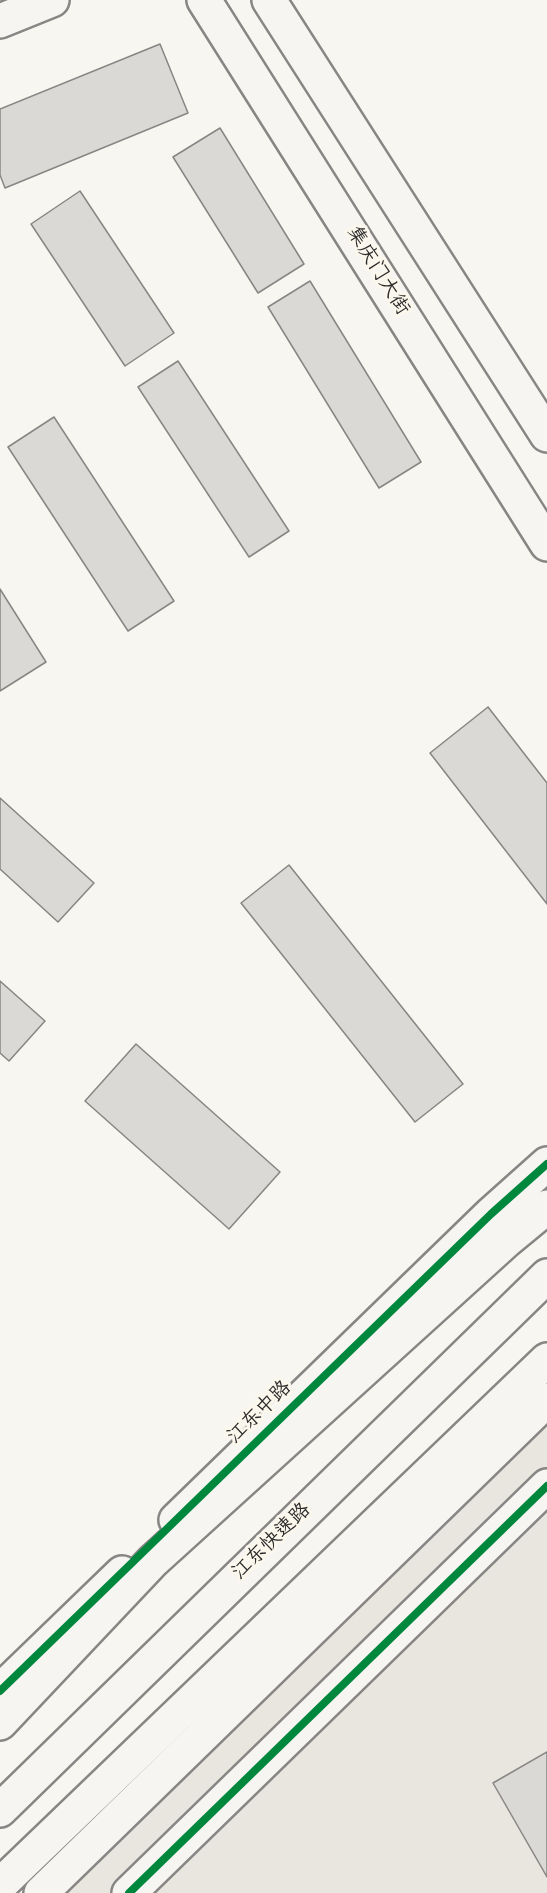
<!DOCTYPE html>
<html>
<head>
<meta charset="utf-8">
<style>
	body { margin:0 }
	canvas { display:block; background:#f8f6f0 }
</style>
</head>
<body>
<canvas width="547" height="1893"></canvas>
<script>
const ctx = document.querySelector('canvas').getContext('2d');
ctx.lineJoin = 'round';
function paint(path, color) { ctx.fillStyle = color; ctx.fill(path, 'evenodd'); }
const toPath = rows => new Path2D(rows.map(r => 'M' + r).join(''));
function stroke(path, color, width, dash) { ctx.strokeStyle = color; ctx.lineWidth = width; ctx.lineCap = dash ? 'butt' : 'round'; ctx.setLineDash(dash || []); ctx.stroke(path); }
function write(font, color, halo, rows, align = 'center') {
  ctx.font = font + ' Dekko,"LXGW WenKai TC",sans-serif'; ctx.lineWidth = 6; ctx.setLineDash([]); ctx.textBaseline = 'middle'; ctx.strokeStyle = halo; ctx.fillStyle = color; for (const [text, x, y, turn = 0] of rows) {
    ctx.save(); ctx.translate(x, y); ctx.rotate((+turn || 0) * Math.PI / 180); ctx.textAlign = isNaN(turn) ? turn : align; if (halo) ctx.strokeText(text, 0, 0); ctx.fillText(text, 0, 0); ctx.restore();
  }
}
paint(toPath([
	[547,1400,547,1893,41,1893]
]), '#e9e6df');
const building = toPath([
	[160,44,188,113,5,188,0,175,0,109,160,44],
	[220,128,304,264,258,293,173,157,220,128],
	[80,191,174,333,125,366,31,224,80,191],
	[310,281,421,462,379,488,268,307,310,281],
	[178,361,289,531,249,557,138,387,178,361],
	[54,417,174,601,128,631,8,447,54,417],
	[0,589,46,662,0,691,0,589],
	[488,707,547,783,547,904,430,753,488,707],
	[0,798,94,883,58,922,0,869,0,798],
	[289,865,463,1084,415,1122,241,903,289,865],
	[0,981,45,1021,9,1061,0,1053,0,981],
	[136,1044,280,1172,229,1229,85,1101,136,1044],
	[547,1752,547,1877,493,1783,547,1752]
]);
paint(building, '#dbd9d6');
stroke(building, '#878684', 1.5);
const secondary = toPath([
	[204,0,547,544],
	[269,0,547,435],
	[0,21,52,0],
	[176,1520,491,1214,547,1164],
	[0,1691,122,1573],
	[129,1893,547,1486]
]);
const primary = toPath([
	[0,1723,153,1561,507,1240,547,1207],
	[41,1893,547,1400]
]);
const highway = toPath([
	[0,1810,547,1276],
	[0,1885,547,1360]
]);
stroke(secondary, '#878684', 38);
stroke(primary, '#878684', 38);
stroke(highway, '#878684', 38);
stroke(secondary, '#f6f5f1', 33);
stroke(primary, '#f6f5f1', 33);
stroke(highway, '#f6f5f1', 33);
stroke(toPath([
	[0,1691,491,1214,547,1164],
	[129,1893,547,1486]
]), '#00873e', 8);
write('20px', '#2b2b2b', '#fbf7ec', [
	["集庆门大街",376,272,58],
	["江东中路",261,1414,-44],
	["江东快速路",273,1543,-44]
]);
</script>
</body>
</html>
